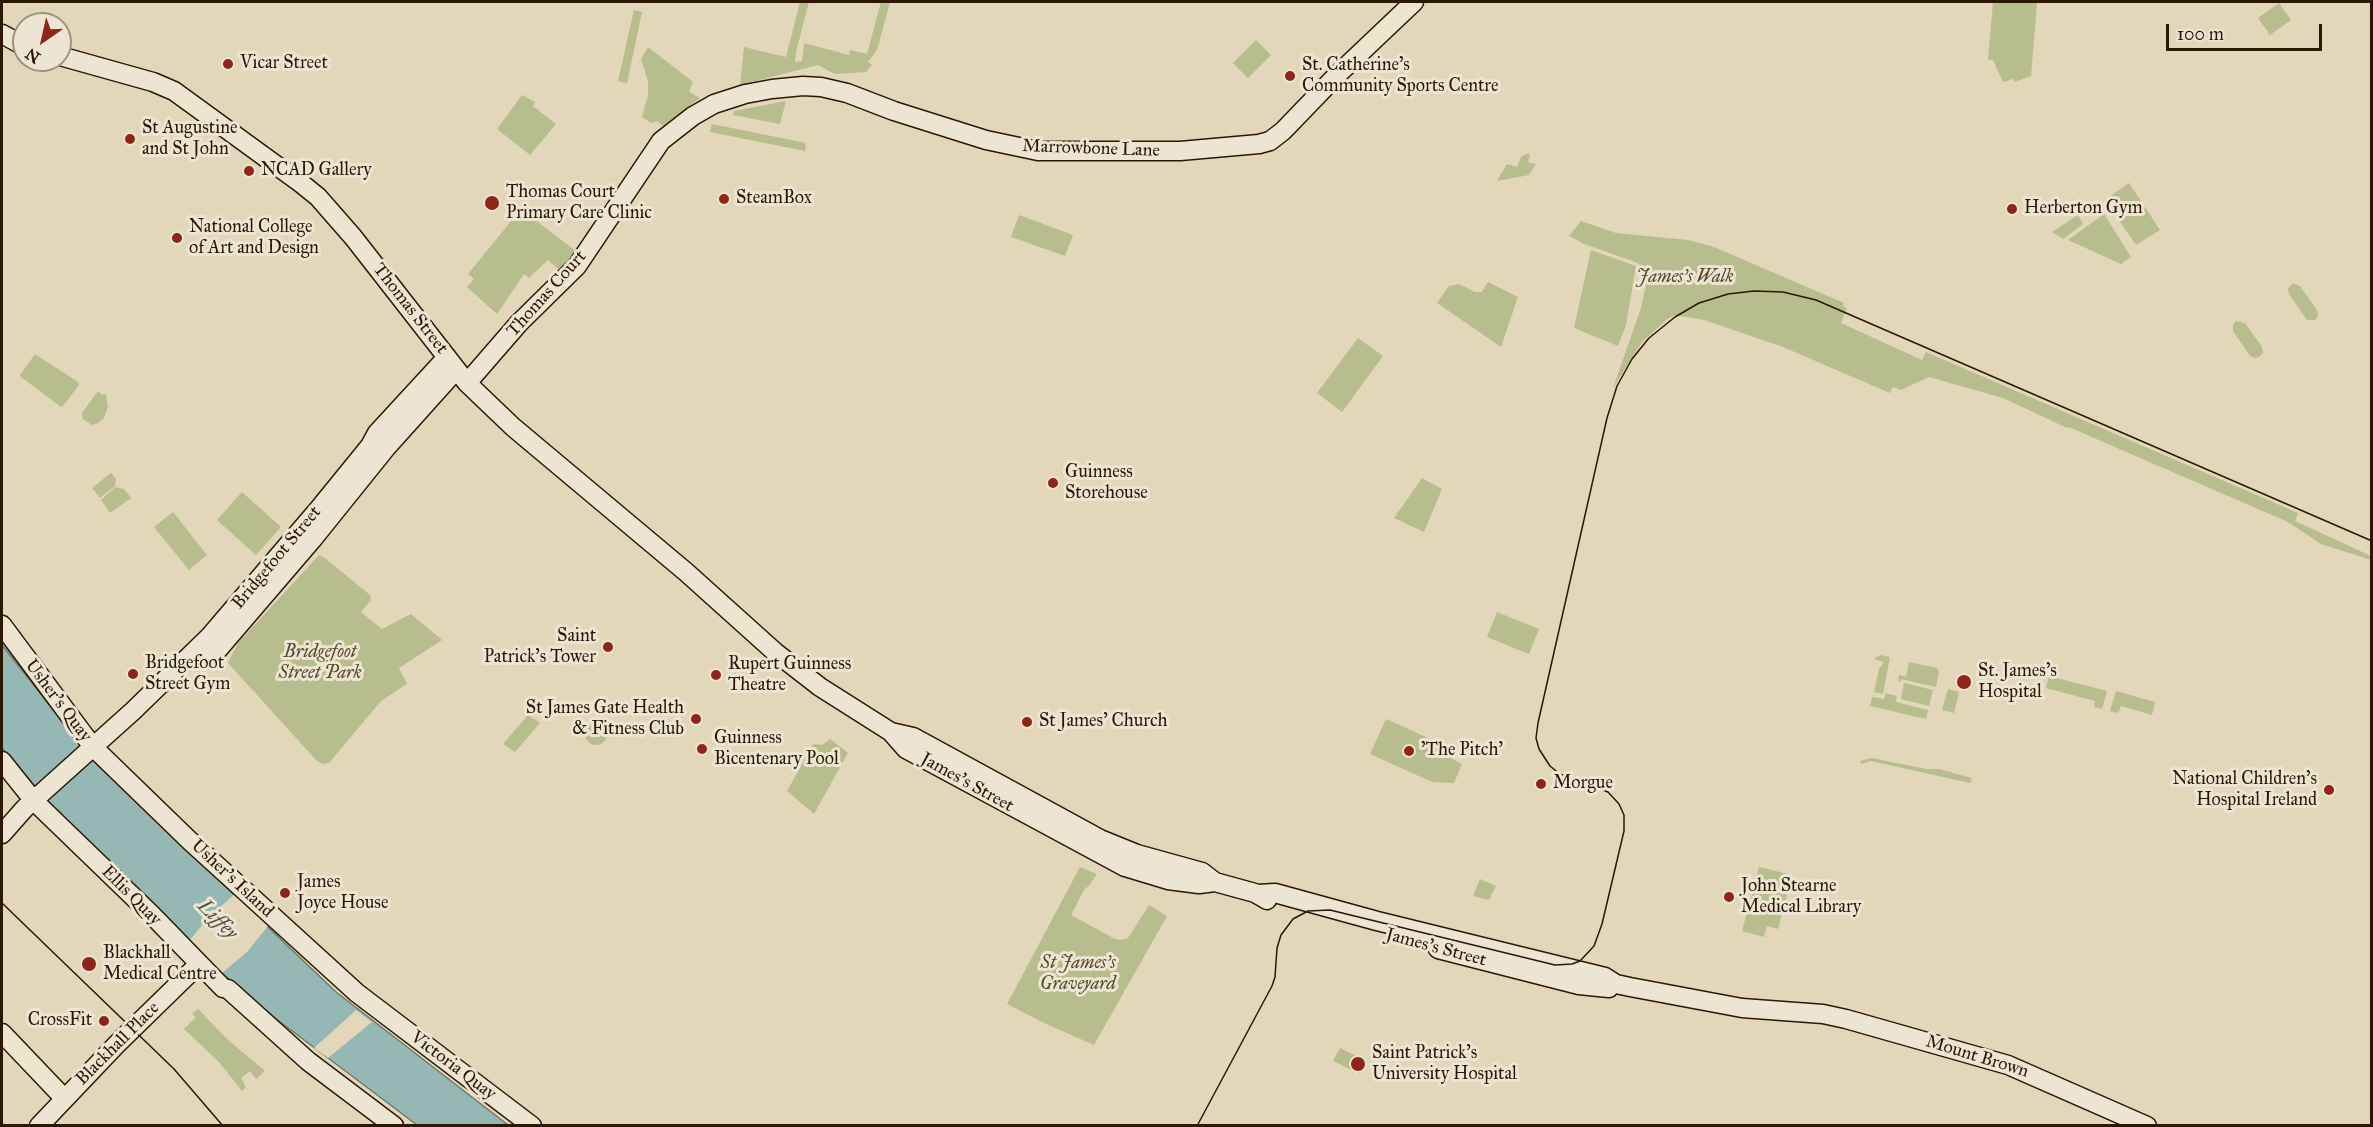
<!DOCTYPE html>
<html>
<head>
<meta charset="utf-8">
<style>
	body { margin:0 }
	#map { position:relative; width:2373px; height:1127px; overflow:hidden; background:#e2d7b9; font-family:"IM FELL Great Primer",serif }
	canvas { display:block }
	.frame { position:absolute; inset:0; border:3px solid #2c1702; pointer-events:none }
	.north { position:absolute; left:12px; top:12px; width:60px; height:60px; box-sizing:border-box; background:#ece5d2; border:2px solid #9f937f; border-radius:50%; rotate:214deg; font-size:16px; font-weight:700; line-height:24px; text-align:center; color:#2c1702 }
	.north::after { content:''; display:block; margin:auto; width:21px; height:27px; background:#8f2418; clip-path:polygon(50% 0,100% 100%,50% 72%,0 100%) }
	.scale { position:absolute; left:2166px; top:24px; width:156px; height:27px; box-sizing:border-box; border:3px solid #2c1702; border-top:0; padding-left:8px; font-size:18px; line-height:21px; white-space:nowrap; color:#2c1702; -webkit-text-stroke:4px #ece5d2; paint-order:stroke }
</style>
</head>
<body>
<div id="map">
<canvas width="2373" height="1127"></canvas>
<div class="frame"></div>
<div class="north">N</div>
<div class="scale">100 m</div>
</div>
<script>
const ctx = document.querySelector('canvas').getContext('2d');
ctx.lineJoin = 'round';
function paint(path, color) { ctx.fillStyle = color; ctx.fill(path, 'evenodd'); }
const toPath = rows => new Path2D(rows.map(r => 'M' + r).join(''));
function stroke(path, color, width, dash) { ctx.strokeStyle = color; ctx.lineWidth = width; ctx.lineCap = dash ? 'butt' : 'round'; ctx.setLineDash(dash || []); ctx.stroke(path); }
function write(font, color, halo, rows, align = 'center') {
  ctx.font = font + ' "IM FELL Great Primer",serif'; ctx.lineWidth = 6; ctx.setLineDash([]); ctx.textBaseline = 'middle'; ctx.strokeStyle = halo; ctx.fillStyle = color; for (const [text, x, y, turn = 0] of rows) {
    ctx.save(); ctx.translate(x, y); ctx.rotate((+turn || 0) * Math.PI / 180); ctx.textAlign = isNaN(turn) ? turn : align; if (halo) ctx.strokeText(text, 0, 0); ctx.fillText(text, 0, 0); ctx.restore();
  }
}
paint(toPath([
	[800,2,809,2,796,52,795,62,802,61,804,43,849,55,850,50,867,54,881,2,890,2,877,50,868,62,872,65,866,72,835,74,818,65,740,85,744,47,786,57],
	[1993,2,2037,2,2031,76,2015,82,2013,79,2003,82,1993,60,1988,60],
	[2279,3,2291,20,2270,35,2258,18],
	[634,10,642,12,627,83,618,81],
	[1256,40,1271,55,1248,78,1233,63],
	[648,47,693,82,689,92,700,98,663,126,657,121,651,123,642,117,648,95,648,81,641,59],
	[522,95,535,102,533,106,556,124,530,155,497,129],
	[786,101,780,124,733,115,734,111],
	[712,124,806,143,805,151,710,132],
	[1526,154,1530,154,1528,162,1535,164,1538,161,1529,175,1497,181,1507,164,1517,167,1521,157],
	[2129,183,2160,230,2136,245,2105,200],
	[521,209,577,252,563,273,548,260,529,278,524,274,497,314,467,287,474,279,468,274],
	[2104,214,2131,257,2121,264,2068,240],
	[1019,215,1073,235,1065,256,1011,237],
	[2078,215,2083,224,2063,239,2052,232],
	[1581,221,1616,233,1688,240,1714,247,1844,303,1843,306,1847,308,1841,323,1922,360,1926,352,2298,513,2295,521,2371,556,2371,560,2321,544,2288,522,2071,428,2065,427,2003,398,1929,377,1901,390,1893,387,1890,393,1783,347,1704,320,1675,315,1666,320,1642,342,1613,388,1641,308,1648,276,1638,263,1584,244,1569,236],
	[1591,250,1636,266,1626,325,1618,346,1574,328],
	[1488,282,1518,297,1501,347,1437,303,1449,286,1459,284,1475,292,1482,292],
	[2293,283,2300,286,2317,310,2318,316,2315,320,2307,320,2289,294,2288,288],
	[2236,321,2245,323,2262,347,2263,353,2259,357,2255,358,2250,356,2233,331,2233,325],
	[1358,338,1383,356,1342,412,1317,393],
	[35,354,78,382,79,385,63,406,61,407,21,377,20,375],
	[98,391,102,395,106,394,108,407,104,418,98,423,92,425,83,419,82,413],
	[111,473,116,479,115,486,100,498,92,488],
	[1422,478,1442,489,1424,532,1394,518],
	[115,487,124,489,131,498,110,513,101,500],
	[242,492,281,527,256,555,217,520],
	[173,512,207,555,189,570,154,527],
	[319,555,325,558,370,595,371,600,361,612,382,629,411,614,442,640,399,668,407,684,381,701,329,763,323,764,316,760,228,663,238,643],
	[1497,612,1539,629,1529,654,1487,637],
	[1880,655,1890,657,1883,694,1874,692,1879,669,1884,662,1874,659],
	[1909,662,1937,668,1939,672,1936,687,1901,679,1900,682,1898,681,1899,675,1906,677],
	[2049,676,2107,691,2102,709,2094,707,2095,701,2046,688],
	[1904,683,1933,690,1929,706,1901,699],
	[1948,689,1959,692,1954,713,1942,710],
	[2116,691,2155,702,2152,715,2121,706,2118,713,2110,711],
	[1886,693,1897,696,1896,702,1928,710,1926,719,1870,706,1872,697,1884,699],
	[528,715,540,723,515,752,503,744],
	[1386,719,1448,747,1445,755,1462,764,1454,783,1432,782,1370,754],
	'585 734a11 11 0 1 1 22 0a11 11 0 1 1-22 0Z',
	[830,739,848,753,814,814,787,791,813,744,822,745],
	[1872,758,1926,769,1939,769,1972,778,1970,783,1871,761,1861,764,1860,761],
	[1080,867,1097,874,1088,887,1085,888,1071,915,1115,939,1121,940,1128,938,1149,905,1167,916,1094,1045,1046,1024,1007,1004],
	[1759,867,1792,875,1778,929,1767,926,1764,937,1742,931],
	[1480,879,1496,886,1489,900,1473,896],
	[198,1009,228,1040,265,1071,256,1079,250,1071,241,1078,246,1087,242,1091,219,1062,184,1029,196,1017,192,1014],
	[1340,1048,1367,1061,1360,1074,1333,1061]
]), '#b7bd8d');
const water = toPath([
	[2,645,93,760,336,992,508,1125,417,1125,263,1009,222,973,32,788,2,748,2,645]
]);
paint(water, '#95b8b4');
stroke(water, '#6b786d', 1.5);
paint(toPath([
	[235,894,268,926,247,952,222,973,189,941,210,916],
	[356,1010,372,1022,328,1058,314,1048]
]), '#e2d7b9');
const secondary = toPath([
	[2,34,24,46],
	[60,56,153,82,174,91,302,184,318,197,353,237,467,383,513,427,686,572,775,652,820,687,891,732,906,749,1125,867,1168,880,1199,884,1215,882],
	[467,383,519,323,577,266,661,141,693,116,714,104,745,94,772,89,803,86,821,87,847,93,894,111,986,140,1038,151,1180,151,1259,144,1270,141,1283,131,1337,75,1414,2],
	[2,625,93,747,190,841,357,993,532,1126],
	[200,647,210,659,312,540,386,448,456,370],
	[891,732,913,737,1100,839,1137,854,1202,872,1215,882,1255,893,1267,900],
	[2,761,34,801,152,915,223,988,228,989,308,1061,394,1126],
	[2,834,25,808,133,711,209,637,322,505,370,446,377,433,447,357],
	[1258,894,1275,893,1377,921,1605,977,1616,984,1630,987,1742,1008,1823,1014,1846,1019,2008,1065,2147,1126],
	[1438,949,1579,985,1609,988],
	[2,1033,64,1098],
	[39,1126,117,1044,199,964]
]);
stroke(secondary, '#2c1702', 21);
stroke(secondary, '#ece5d2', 18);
stroke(toPath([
	[2,903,174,1069,223,1126],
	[1197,1126,1272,986,1275,977,1277,948,1281,935,1293,919,1308,911,1330,910,1555,965,1572,964,1580,961,1594,946,1602,924,1624,831,1624,815,1619,804,1608,792,1560,774,1550,766,1539,749,1536,738,1538,723,1607,418,1617,386,1632,359,1649,338,1675,317,1699,303,1728,294,1754,291,1783,292,1816,300,2372,541]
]), '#2c1702', 1.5);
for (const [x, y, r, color] of [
	[228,64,6,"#8f2418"],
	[1290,76,6,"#8f2418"],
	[130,139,6,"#8f2418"],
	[249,171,6,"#8f2418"],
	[724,199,6,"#8f2418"],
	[492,203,8,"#8f2418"],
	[2012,209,6,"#8f2418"],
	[177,238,6,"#8f2418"],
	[1053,483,6,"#8f2418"],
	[608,647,6,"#8f2418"],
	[133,674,6,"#8f2418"],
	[716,675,6,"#8f2418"],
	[1964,682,8,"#8f2418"],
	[696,719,6,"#8f2418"],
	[1027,722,6,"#8f2418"],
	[702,749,6,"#8f2418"],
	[1409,751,6,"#8f2418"],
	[1541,784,6,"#8f2418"],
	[2329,790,6,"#8f2418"],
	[285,893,6,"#8f2418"],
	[1729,897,6,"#8f2418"],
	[89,964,8,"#8f2418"],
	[104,1021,6,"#8f2418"],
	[1358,1064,8,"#8f2418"]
]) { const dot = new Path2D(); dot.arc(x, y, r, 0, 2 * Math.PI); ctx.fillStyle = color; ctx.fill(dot); stroke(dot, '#ece5d2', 2); }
write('18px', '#2c1702', '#ece5d2', [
	["Vicar Street",240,64],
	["St. Catherine's",1302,66],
	["Community Sports Centre",1302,87],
	["St Augustine",142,129],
	["and St John",142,150],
	["NCAD Gallery",261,171],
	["Thomas Court",506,193],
	["Primary Care Clinic",506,214],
	["SteamBox",736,199],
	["Herberton Gym",2024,209],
	["National College",189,228],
	["of Art and Design",189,249],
	["Guinness",1065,473],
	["Storehouse",1065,494],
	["Saint",596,637,"right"],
	["Patrick's Tower",596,658,"right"],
	["Bridgefoot",145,664],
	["Street Gym",145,685],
	["Rupert Guinness",728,665],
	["Theatre",728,686],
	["St. James's",1978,672],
	["Hospital",1978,693],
	["St James Gate Health",684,709,"right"],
	["& Fitness Club",684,730,"right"],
	["St James' Church",1039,722],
	["Guinness",714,739],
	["Bicentenary Pool",714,760],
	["'The Pitch'",1421,751],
	["National Children's",2317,780,"right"],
	["Hospital Ireland",2317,801,"right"],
	["Morgue",1553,784],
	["James",297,883],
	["Joyce House",297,904],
	["John Stearne",1741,887],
	["Medical Library",1741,908],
	["Blackhall",103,954],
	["Medical Centre",103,975],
	["CrossFit",92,1021,"right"],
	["Saint Patrick’s",1372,1054],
	["University Hospital",1372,1075]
], 'left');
write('18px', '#2c1702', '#ece5d2', [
	["Marrowbone Lane",1091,149,2],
	["Thomas Court",547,294,-48],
	["Thomas Street",410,309,52],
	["Bridgefoot Street",277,558,-50],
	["Usher's Quay",58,701,53],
	["James's Street",967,783,29],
	["Usher's Island",232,879,43],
	["Ellis Quay",131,896,45],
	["James's Street",1436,948,15],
	["Blackhall Place",118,1044,-45],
	["Mount Brown",1977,1057,17],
	["Victoria Quay",453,1066,37]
]);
write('italic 18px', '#56492c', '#ece5d2', [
	["James's Walk",1685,278],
	["Bridgefoot",320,653],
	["Street Park",320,674],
	["St James's",1078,964],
	["Graveyard",1078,985]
]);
write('italic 20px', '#514f40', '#ece5d2', [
	["Liffey",217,920,45]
]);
</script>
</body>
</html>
